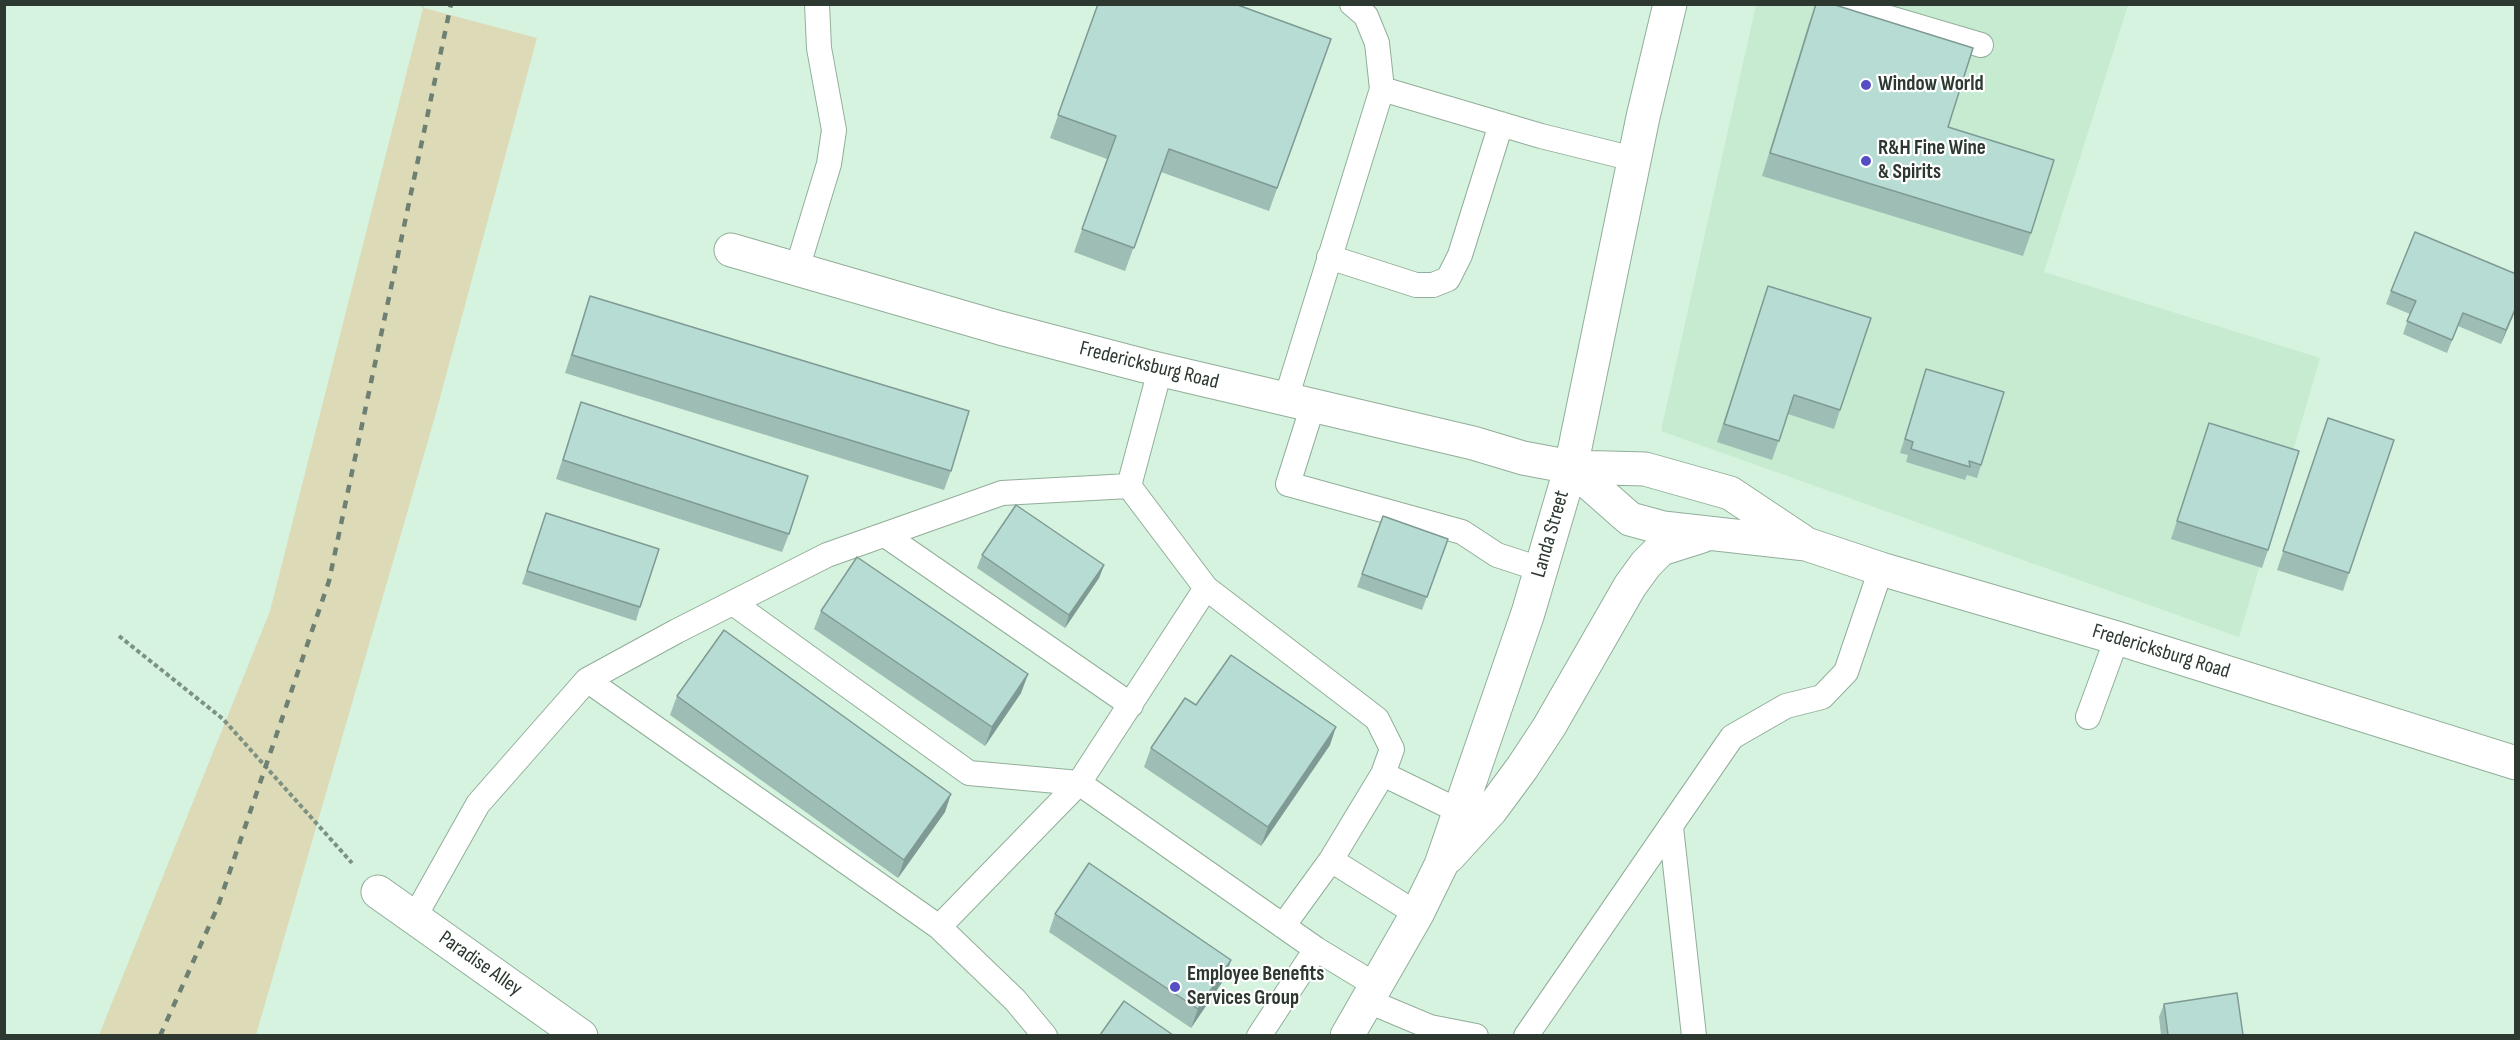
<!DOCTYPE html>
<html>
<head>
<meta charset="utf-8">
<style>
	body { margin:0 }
	#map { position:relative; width:2520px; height:1040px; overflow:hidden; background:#d5f3de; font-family:"Sofia Sans Condensed",sans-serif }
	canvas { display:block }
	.frame { position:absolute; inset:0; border:6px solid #2d3930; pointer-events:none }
</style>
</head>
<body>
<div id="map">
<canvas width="2520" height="1040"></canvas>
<div class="frame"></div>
</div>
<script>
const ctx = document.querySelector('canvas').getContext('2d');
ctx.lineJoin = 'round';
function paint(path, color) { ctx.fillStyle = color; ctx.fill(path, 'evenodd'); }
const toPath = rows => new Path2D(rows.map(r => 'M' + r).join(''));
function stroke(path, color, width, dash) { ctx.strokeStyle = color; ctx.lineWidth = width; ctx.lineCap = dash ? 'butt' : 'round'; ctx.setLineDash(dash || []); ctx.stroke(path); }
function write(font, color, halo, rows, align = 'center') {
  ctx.font = font + ' "Sofia Sans Condensed",sans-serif'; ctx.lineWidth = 4.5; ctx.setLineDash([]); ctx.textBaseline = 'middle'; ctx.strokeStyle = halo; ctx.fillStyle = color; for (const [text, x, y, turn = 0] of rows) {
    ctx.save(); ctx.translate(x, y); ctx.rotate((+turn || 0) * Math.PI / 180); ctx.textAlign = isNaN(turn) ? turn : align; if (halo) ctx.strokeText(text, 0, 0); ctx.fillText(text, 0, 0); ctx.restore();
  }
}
paint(toPath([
	[1756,5,2128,5,2044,272,2320,358,2239,637,1661,431]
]), '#c6ebd1');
paint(toPath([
	[419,5,424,5,424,8,537,38,434,420,256,1035,99,1035,270,611,423,8]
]), '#dddab8');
const lane = toPath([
	[1842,4,1981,45],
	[1382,89,1541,136,1634,159],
	[1329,257,1416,285,1433,285,1448,279,1460,255,1501,124],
	[797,269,829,164,834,130,819,48,817,4],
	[1160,370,1129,486,1206,588,1377,719,1392,749,1383,774,1331,860,1283,926],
	[1286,399,1382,89,1377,43,1366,16,1352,4],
	[1313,405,1288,484,1462,532,1497,555,1540,569],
	[885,535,1131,705],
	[1206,588,1079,783,1316,949,1377,986],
	[733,603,969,773,1079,783],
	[587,680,939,927,1015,1000,1045,1036],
	[2088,717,2117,638],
	[1383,774,1473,818],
	[1671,827,1694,1036],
	[1331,860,1417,914],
	[414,918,478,804,587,680,677,631,827,555,1002,493,1129,486],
	[939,927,1079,783],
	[1368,1001,1430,1027,1476,1036],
	[1259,1036,1316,949],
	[1526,1036,1732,737,1786,706,1822,697,1846,672,1881,569]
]);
const street = toPath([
	[731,250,1000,328,1145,366,1473,443,1523,458,1571,467],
	[378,892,581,1036]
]);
const secondary = toPath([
	[1571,467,1630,519,1663,528,1806,544,1881,569,2117,638,2516,763],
	[1571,467,1645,469,1730,493,1802,541],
	[1448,857,1491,810,1522,768,1549,727,1630,586,1646,564,1661,549,1702,536],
	[1347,1036,1417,914,1441,865,1528,613,1571,467,1643,117,1670,4]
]);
stroke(lane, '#92ae9a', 26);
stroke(street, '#92ae9a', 35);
stroke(secondary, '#92ae9a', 35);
stroke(toPath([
	[119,636,223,719,352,863]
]), '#7d9283', 4, [4.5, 3]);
stroke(lane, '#fff', 24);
stroke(street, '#fff', 33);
stroke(secondary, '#fff', 33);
stroke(toPath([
	[160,1036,218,906,329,581,451,4]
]), '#6d8072', 4.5, [8, 8]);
paint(toPath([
	[1098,4,1331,39,1269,211,1161,172,1125,271,1074,252,1107,159,1050,138],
	[1816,4,1948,127,2031,233,2023,256,1762,176,1809,23],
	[1768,286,1840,410,1834,429,1788,414,1772,460,1717,442],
	[2391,291,2516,309,2501,344,2458,326,2447,353,2403,334,2410,314,2386,304],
	[590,296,951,471,944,490,565,373],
	[1926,369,1981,465,1977,478,1967,475,1965,480,1906,462,1908,455,1900,453],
	[581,402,789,534,782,552,556,479],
	[2328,418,2349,573,2343,591,2277,570],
	[2209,423,2268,550,2262,568,2171,539],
	[546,513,640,607,636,621,522,584],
	[1383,516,1448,539,1422,610,1357,587],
	[982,555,1104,565,1099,578,1065,628,977,568],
	[821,611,1028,674,1021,693,985,746,814,629],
	[677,696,945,812,898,878,670,715],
	[1196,705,1330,745,1261,846,1144,767,1151,748],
	[1055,914,1231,960,1225,978,1191,1028,1049,932],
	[2164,1004,2243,1035,2161,1035,2159,1017]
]), '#9dbdb5');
paint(toPath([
	[2516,307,2516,309,2501,344,2506,330],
	[1104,565,1099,578,1065,628,1069,615],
	[1028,674,1021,693,985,746,992,727],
	[1336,727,1330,745,1261,846,1268,827],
	[951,794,945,812,898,878,904,860],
	[1231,960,1225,978,1191,1028,1198,1009]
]), '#7f9a94');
const building = toPath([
	[1098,4,1235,4,1331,39,1277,188,1169,149,1134,248,1082,229,1116,136,1058,115,1098,4],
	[1816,4,1832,4,1973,48,1948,127,2054,160,2031,233,1770,153,1816,4],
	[2415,232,2516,274,2516,307,2506,330,2463,313,2452,340,2407,321,2416,301,2391,291,2415,232],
	[1768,286,1871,318,1840,410,1794,395,1779,441,1724,424,1768,286],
	[590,296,969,411,951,471,572,355,590,296],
	[1926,369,2004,392,1981,465,1969,461,1970,467,1911,449,1913,442,1905,439,1926,369],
	[581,402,808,476,789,534,563,460,581,402],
	[2328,418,2394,440,2349,573,2283,551,2328,418],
	[2209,423,2299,451,2268,550,2177,521,2209,423],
	[1016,505,1104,565,1069,615,982,555,1016,505],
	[546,513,659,549,640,607,527,571,546,513],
	[1383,516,1448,539,1427,597,1362,574,1383,516],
	[857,557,1028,674,992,727,821,611,857,557],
	[724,630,951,794,904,860,677,696,724,630],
	[1231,655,1336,727,1268,827,1151,748,1185,698,1196,705,1231,655],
	[1089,863,1231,960,1198,1009,1055,914,1089,863],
	[2237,993,2243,1035,2168,1035,2164,1004,2237,993],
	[1124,1001,1173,1035,1100,1035,1124,1001]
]);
paint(building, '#b6dcd3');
stroke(building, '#7f9a94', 1.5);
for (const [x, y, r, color] of [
	[1866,85,6,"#554dc4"],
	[1866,161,6,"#554dc4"],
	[1175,987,6,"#554dc4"]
]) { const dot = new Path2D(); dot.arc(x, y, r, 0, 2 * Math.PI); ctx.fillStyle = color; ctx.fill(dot); stroke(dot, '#fff', 2); }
write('bold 21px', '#2d3930', '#fff', [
	["Window World",1878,85],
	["R&H Fine Wine",1878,149],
	["& Spirits",1878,173],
	["Employee Benefits",1187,975],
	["Services Group",1187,999]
], 'left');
write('21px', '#2d3930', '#fff', [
	["Fredericksburg Road",1149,366,14],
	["Landa Street",1551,534,-74],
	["Fredericksburg Road",2161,652,17],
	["Paradise Alley",480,964,35]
]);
</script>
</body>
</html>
